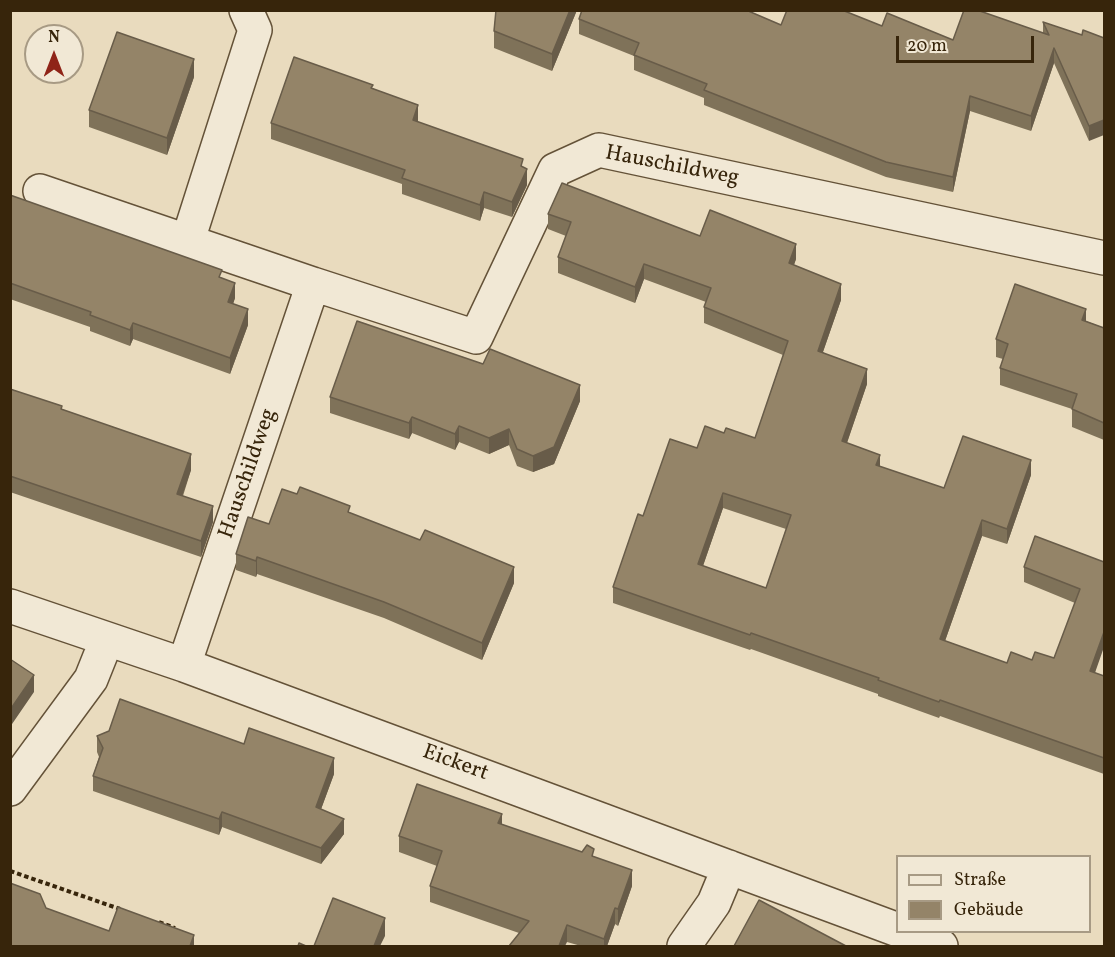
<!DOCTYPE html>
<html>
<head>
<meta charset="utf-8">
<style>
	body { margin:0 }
	#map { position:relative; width:1115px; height:957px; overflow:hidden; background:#e9dbbe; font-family:Vollkorn,serif }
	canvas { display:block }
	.frame { position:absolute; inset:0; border:12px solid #37250b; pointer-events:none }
	.legend { position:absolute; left:896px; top:855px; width:195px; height:78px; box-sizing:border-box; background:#f1e8d5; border:2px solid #a79a84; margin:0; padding:8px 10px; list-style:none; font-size:18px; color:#37250b }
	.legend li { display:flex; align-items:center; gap:12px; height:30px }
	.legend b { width:30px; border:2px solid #a79a84 }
	.north { position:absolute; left:24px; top:24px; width:60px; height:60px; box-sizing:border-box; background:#f1e8d5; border:2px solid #a79a84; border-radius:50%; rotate:0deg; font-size:16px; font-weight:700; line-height:24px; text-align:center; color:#37250b }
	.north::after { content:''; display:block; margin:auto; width:21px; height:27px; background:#8f2418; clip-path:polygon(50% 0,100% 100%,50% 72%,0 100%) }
	.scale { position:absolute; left:896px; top:36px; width:138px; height:27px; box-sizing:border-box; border:3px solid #37250b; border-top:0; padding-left:8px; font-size:18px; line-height:21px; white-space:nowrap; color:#37250b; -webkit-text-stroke:4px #f1e8d5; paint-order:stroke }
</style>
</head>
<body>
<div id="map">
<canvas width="1115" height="957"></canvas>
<div class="frame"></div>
<ul class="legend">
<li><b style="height:8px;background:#f1e8d5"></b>Straße</li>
<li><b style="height:16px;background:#948468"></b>Gebäude</li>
</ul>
<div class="north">N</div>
<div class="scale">20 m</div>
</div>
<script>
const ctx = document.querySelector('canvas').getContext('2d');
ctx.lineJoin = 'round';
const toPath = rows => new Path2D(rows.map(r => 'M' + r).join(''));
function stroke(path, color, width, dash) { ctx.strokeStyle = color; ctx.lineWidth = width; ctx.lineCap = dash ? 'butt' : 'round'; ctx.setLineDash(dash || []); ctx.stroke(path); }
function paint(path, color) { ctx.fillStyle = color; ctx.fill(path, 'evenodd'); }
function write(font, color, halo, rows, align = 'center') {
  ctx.font = font + ' Vollkorn,serif'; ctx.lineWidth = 6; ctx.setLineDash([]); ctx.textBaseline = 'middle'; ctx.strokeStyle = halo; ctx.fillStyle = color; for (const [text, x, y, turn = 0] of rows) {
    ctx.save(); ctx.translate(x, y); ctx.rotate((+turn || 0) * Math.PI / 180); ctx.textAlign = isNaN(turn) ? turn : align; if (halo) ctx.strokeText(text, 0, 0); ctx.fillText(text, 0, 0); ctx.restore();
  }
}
const street = toPath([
	[40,191,313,284],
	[188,240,255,30,246,10],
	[10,606,184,665,898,930],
	[184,665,313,284,476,337,555,170,599,150,1104,258],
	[10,789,91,679,107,639],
	[901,932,941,946],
	[684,946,714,903,729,867]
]);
stroke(street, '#645238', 36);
stroke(toPath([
	[10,871,120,909],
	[159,922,175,928]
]), '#37250b', 4, [4.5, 3]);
stroke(street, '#f1e8d5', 33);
paint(toPath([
	[496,10,577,10,552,71,494,48,494,31],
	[579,19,781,25,882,26,953,40,1043,33,1043,22,1082,35,1104,38,1089,141,1054,63,1031,131,970,111,953,192,886,177,704,105,704,98,634,70,634,56,579,34],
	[194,77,167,155,89,127,89,110],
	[373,88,418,120,418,122,523,167,527,185,512,217,484,208,480,221,402,194,402,184,271,139,271,123],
	[10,195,222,278,235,298,233,304,248,325,230,374,133,339,130,346,90,331,90,327,10,299],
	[548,214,700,236,796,259,794,265,841,300,823,352,867,384,847,443,880,467,944,488,1031,475,1007,544,982,536,945,641,1007,663,1054,658,1075,603,1024,582,1024,567,1104,562,1095,673,1104,676,1104,774,940,716,939,718,878,696,878,694,751,649,750,650,613,603,613,587,643,516,697,448,724,433,755,438,783,355,704,323,704,307,706,302,644,279,635,303,558,273,558,257,566,236,548,229],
	[723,508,786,529,766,588,703,566],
	[1086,321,1104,328,1104,440,1072,427,1072,409,1000,385,1000,368,1003,359,996,357,996,339],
	[10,389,62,410,191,470,183,496,213,522,201,557,10,492],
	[330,397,580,401,554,464,533,472,517,466,509,445,489,454,459,442,455,450,412,433,409,439,330,413],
	[350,513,514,583,482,660,384,618,257,574,256,577,236,570,236,554,269,524],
	[97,736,244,744,334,774,321,809,344,834,321,864,222,827,219,835,93,791,93,776,99,757,97,752],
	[502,825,594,857,632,886,618,926,615,924,607,946,581,946,567,942,519,933,430,902,430,886,437,866,399,852,399,836]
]), '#7f7259');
paint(toPath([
	[570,10,577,10,552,71,552,54],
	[1054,48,1054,63,1031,131,1031,116],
	[194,59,194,77,167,155,167,138],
	[970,96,970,111,953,192,953,177],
	[418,105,418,120,413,136,413,120],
	[1104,120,1104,135,1089,141,1089,126],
	[527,169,527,185,512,217,512,202],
	[484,192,484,208,480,221,480,205],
	[796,244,796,259,789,278,789,263],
	[644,264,644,279,635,303,635,287],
	[235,283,235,298,228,318,228,302],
	[841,284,841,300,818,366,818,351],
	[248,309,248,325,230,374,230,358],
	[1086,309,1086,326,1082,320],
	[133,323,133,339,130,346,130,330],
	[867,369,867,384,842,457,842,441],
	[580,385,580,401,554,464,533,472,533,456],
	[412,417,412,433,409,439,409,423],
	[459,426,459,442,455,450,455,434],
	[509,429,509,445,489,454,489,438],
	[191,454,191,470,177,511,177,494],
	[880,455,880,470,876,465],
	[1031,460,1031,475,1007,544,1007,529],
	[723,493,723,508,698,580,698,564],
	[213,506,213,522,201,557,201,541],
	[982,520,982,536,940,655,940,639],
	[257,557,257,574,256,577,256,561],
	[514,567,514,583,482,660,482,643],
	[1104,632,1104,647,1090,687,1090,671],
	[34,675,34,692,10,727,10,710],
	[334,758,334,774,316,823,316,807],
	[222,812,222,827,219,835,219,819],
	[502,814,502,830,498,823],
	[344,819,344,834,321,864,321,848],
	[632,870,632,886,618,926,618,909],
	[615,908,615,924,607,946,604,946,604,939],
	[385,918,385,936,380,946,374,946],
	[567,925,567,942,565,946,559,946],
	[194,935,194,946,190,946]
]), '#685c49');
const building = toPath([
	[496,10,570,10,552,54,494,31,496,10],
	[582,10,746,10,781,25,787,10,842,10,882,26,887,13,953,40,964,10,977,10,1049,35,1043,22,1082,35,1083,30,1104,38,1104,120,1089,126,1054,48,1031,116,970,96,953,177,886,162,704,90,707,84,634,55,639,43,579,19,582,10],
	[117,32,194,59,167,138,89,110,117,32],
	[294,57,373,85,371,88,418,105,413,120,523,159,521,166,527,169,512,202,484,192,480,205,402,178,405,170,271,123,294,57],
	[562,183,700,236,710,210,796,244,789,263,841,284,818,351,867,369,842,441,880,455,876,465,944,488,963,436,1031,460,1007,529,982,520,940,639,1007,663,1011,652,1032,660,1035,652,1054,658,1080,589,1024,567,1035,536,1104,562,1104,632,1090,671,1104,676,1104,758,940,700,939,702,878,680,879,678,751,633,750,635,613,587,638,514,643,516,670,439,697,448,705,426,724,433,726,428,755,438,788,341,704,307,711,288,644,264,635,287,558,257,571,222,548,214,562,183],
	[723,493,791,515,766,588,698,564,723,493],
	[10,195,222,270,219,277,235,283,228,302,248,309,230,358,133,323,130,330,90,315,91,312,10,283,10,195],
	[1015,284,1086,309,1082,320,1104,328,1104,423,1072,409,1077,394,1000,368,1008,344,996,339,1015,284],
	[357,321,483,364,490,349,580,385,554,447,533,456,517,449,509,429,489,438,459,426,455,434,412,417,409,423,330,397,357,321],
	[10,389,62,406,61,409,191,454,177,494,213,506,201,541,10,476,10,389],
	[300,487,350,506,348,512,420,540,425,530,514,567,482,643,384,602,257,557,256,561,236,554,248,517,269,524,282,489,297,494,300,487],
	[10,659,34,675,10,710,10,659],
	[120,699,244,744,249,728,334,758,316,807,344,819,321,848,222,812,219,819,93,776,103,748,97,736,109,731,120,699],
	[417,784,502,814,498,823,582,852,587,845,594,849,592,856,632,870,618,909,615,908,604,939,567,925,559,946,509,946,529,921,430,886,442,851,399,836,417,784],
	[10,883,40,894,46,908,109,931,118,907,194,935,190,946,10,946,10,883],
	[333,898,385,918,374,946,314,946,333,898],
	[759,900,846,946,734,946,759,900],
	[299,943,306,946,298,946,299,943]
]);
paint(building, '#948468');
stroke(building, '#685c49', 1.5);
write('22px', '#37250b', '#f1e8d5', [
	["Hauschildweg",672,167,11],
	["Hauschildweg",249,474,-71],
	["Eickert",455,764,20]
]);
</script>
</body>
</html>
